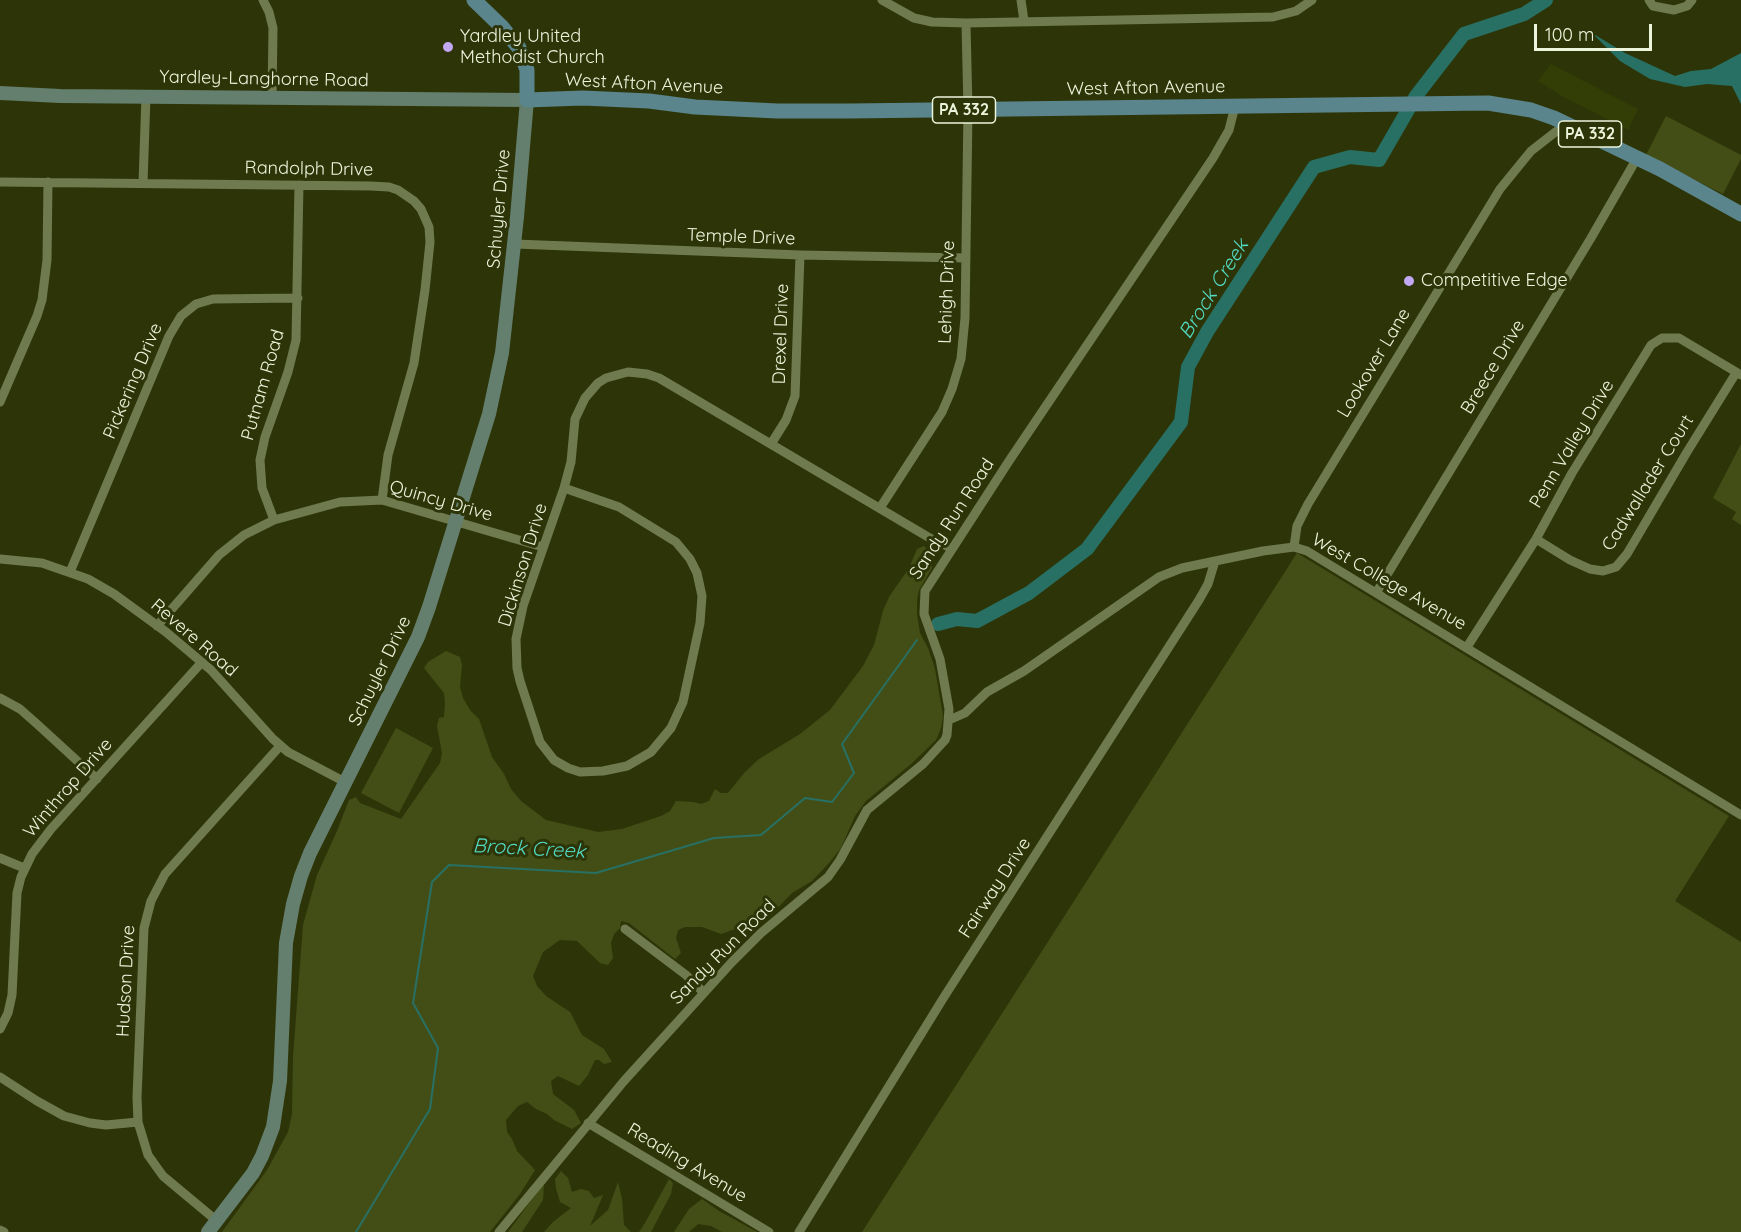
<!DOCTYPE html>
<html>
<head>
<meta charset="utf-8">
<style>
	body { margin:0 }
	#map { position:relative; width:1741px; height:1232px; overflow:hidden; background:#2d3508; font-family:Quicksand,sans-serif }
	canvas { display:block }
	.scale { position:absolute; left:1534px; top:24px; width:118px; height:27px; box-sizing:border-box; border:3px solid #edf4dc; border-top:0; padding-left:8px; font-size:18px; line-height:21px; white-space:nowrap; color:#edf4dc; -webkit-text-stroke:4px #2d3508; paint-order:stroke }
</style>
</head>
<body>
<div id="map">
<canvas width="1741" height="1232"></canvas>
<div class="scale">100 m</div>
</div>
<script>
const ctx = document.querySelector('canvas').getContext('2d');
ctx.lineJoin = 'round';
function paint(path, color) { ctx.fillStyle = color; ctx.fill(path, 'evenodd'); }
const toPath = rows => new Path2D(rows.map(r => 'M' + r).join(''));
function stroke(path, color, width, dash) { ctx.strokeStyle = color; ctx.lineWidth = width; ctx.lineCap = dash ? 'butt' : 'round'; ctx.setLineDash(dash || []); ctx.stroke(path); }
function write(font, color, halo, rows, align = 'center') {
  ctx.font = font + ' Quicksand,sans-serif'; ctx.lineWidth = 6; ctx.setLineDash([]); ctx.textBaseline = 'middle'; ctx.strokeStyle = halo; ctx.fillStyle = color; for (const [text, x, y, turn = 0] of rows) {
    ctx.save(); ctx.translate(x, y); ctx.rotate((+turn || 0) * Math.PI / 180); ctx.textAlign = isNaN(turn) ? turn : align; if (halo) ctx.strokeText(text, 0, 0); ctx.fillText(text, 0, 0); ctx.restore();
  }
}
paint(toPath([
	[1551,64,1638,109,1628,130,1560,95,1538,81]
]), '#333d06');
paint(toPath([
	[1666,116,1741,155,1741,159,1723,194,1646,155],
	[1741,444,1741,525,1732,519,1736,512,1713,498],
	[924,546,931,553,932,568,919,590,917,600,917,615,920,633,928,648,935,669,943,716,941,728,936,740,911,764,866,801,855,816,841,848,829,863,812,881,792,893,768,918,754,919,747,925,721,934,702,927,685,927,678,930,676,938,681,953,675,959,629,923,621,921,620,928,614,934,611,943,613,958,608,965,600,963,577,941,560,940,543,952,533,976,537,986,546,996,570,1012,582,1035,604,1049,612,1062,604,1064,599,1060,595,1060,588,1075,579,1086,558,1076,551,1081,553,1094,574,1110,581,1123,572,1129,554,1120,547,1114,536,1109,527,1102,518,1106,506,1120,507,1132,512,1139,517,1151,535,1170,520,1194,490,1232,222,1232,267,1170,288,1132,292,1114,293,1057,303,925,317,875,337,831,349,800,356,797,360,803,401,819,440,763,442,753,437,726,439,718,444,717,445,704,444,693,424,668,428,662,446,651,460,657,462,665,460,687,463,698,470,710,479,719,492,757,504,774,511,789,521,801,546,820,598,832,622,829,661,816,670,811,676,801,693,802,701,804,709,801,715,789,721,793,728,793,745,772,759,759,800,734,830,710,863,666,874,645,883,611,889,597,909,568,917,549],
	[1297,553,1729,816,1675,901,1741,942,1741,1232,862,1232],
	[396,728,433,748,399,813,361,793],
	[561,1171,568,1178,572,1192,581,1189,589,1191,594,1198,603,1195,590,1226,608,1210,618,1182,622,1199,624,1225,631,1232,544,1232,553,1222,571,1208,560,1202,556,1188,555,1179],
	[669,1179,673,1183,671,1194,651,1232,636,1232,639,1232,645,1223],
	[544,1183,543,1200,522,1232,508,1232],
	[702,1199,719,1211,757,1232,722,1232,711,1226,698,1224,689,1232,674,1232,689,1209]
]), '#434e17');
paint(toPath([
	[1592,33,1625,53,1675,76,1691,71,1711,69,1741,53,1741,104,1732,86,1707,84,1685,87,1650,79,1620,61]
]), '#287064');
stroke(toPath([
	[356,1232,430,1109,438,1048,413,1003,432,882,449,865,596,873,714,838,761,835,805,798,832,802,854,773,842,744,917,640]
]), '#287064', 2);
stroke(toPath([
	[938,624,957,619,977,621,1029,593,1087,549,1181,422,1188,367,1207,332,1314,167,1350,157,1379,160,1416,96,1464,34,1524,14,1546,0]
]), '#287064', 14);
stroke(toPath([
	[263,0,269,12,273,28,272,98],
	[882,0,914,18,932,22,966,23],
	[1021,0,1024,21],
	[1649,0,1653,6,1674,10,1687,6,1692,0],
	[0,182,371,186,389,187,398,190,414,201,421,209,429,227,430,242,425,290,414,363,388,455,382,500],
	[143,183,146,96],
	[515,244,800,255,966,258],
	[0,402,37,316,42,300,47,260,48,182],
	[771,444,786,420,795,396,800,255],
	[564,488,619,507,676,542,690,559,697,573,702,596,700,623,683,702,671,728,651,752,627,766,603,771,580,772,568,768,554,760,540,742,520,681,517,668,516,639,523,606,564,488,571,462,575,419,585,398,598,383,606,378,628,372,647,374,659,378,930,538,951,548],
	[880,508,942,412,952,389,961,359,965,318,968,110,966,23,1273,17,1296,11,1312,0],
	[274,520,262,488,260,460,265,437,288,372,296,340,299,185],
	[1536,539,1570,560,1590,569,1603,571,1616,567,1627,554,1687,452,1736,373],
	[1294,547,1297,526,1308,504,1500,189,1531,151,1567,123],
	[0,559,42,563,88,579,114,594,166,632,211,670,273,739,288,752,345,782],
	[70,572,169,336,181,316,196,304,213,299,298,298],
	[1376,593,1591,238,1637,158],
	[157,626,219,555,244,535,274,520,340,502,382,500,543,547],
	[1467,647,1536,539,1572,473,1651,345,1662,338,1679,338,1741,375],
	[0,698,20,709,37,724,97,779],
	[949,720,965,713,987,692,1024,671,1159,577,1182,568,1263,551,1294,547,1307,551,1741,815],
	[0,858,24,868],
	[625,929,686,975,704,993],
	[0,1029,8,1013,12,995,17,893,21,877,32,854,51,829,202,662],
	[0,1077,37,1101,64,1116,90,1123,106,1125,138,1122],
	[588,1123,769,1232],
	[217,1221,163,1176,148,1155,138,1122,137,1097,144,928,151,901,165,874,280,746],
	[0,1230,4,1232],
	[499,1232,624,1081,732,962,761,933,828,877,840,860,867,810,923,764,945,740,947,735,949,709,940,659,924,614,925,591,1009,461,1213,158,1229,130,1235,106],
	[799,1232,944,997,1199,600,1208,584,1215,561]
]), '#6f7a4e', 9);
stroke(toPath([
	[0,93,60,96,527,100,517,217,502,353,489,414,429,607,418,637,310,853,301,876,293,904,286,943,280,1081,273,1127,262,1156,253,1173,208,1232]
]), '#647f6d', 14);
stroke(toPath([
	[474,0,502,27,519,48,527,70,527,100,583,98,649,101,695,107,777,111,851,111,1488,103,1531,110,1554,118,1660,169,1741,214]
]), '#5a858c', 15);
for (const [x, y, r, color] of [
	[448,47,6,"#c2a8f3"],
	[1409,281,6,"#c2a8f3"]
]) { const dot = new Path2D(); dot.arc(x, y, r, 0, 2 * Math.PI); ctx.fillStyle = color; ctx.fill(dot); stroke(dot, '#2d3508', 2); }
for (const [x, y, w] of [
	[964,110,63],
	[1590,134,63]
]) { const box = new Path2D(); box.roundRect(x - w / 2, y - 13, w, 26, 4.5); ctx.fillStyle = '#2d3508'; ctx.fill(box); stroke(box, '#edf4dc', 1.5); }
write('bold 16px', '#edf4dc', null, [
	["PA 332",964,110],
	["PA 332",1590,134]
]);
write('18px', '#edf4dc', '#2d3508', [
	["Yardley United",460,37],
	["Methodist Church",460,58],
	["Competitive Edge",1421,281]
], 'left');
write('18px', '#edf4dc', '#2d3508', [
	["Yardley-Langhorne Road",264,79,1],
	["West Afton Avenue",644,84,3],
	["West Afton Avenue",1146,88,-1],
	["Randolph Drive",309,169,1],
	["Schuyler Drive",499,209,-85],
	["Temple Drive",741,237,2],
	["Lehigh Drive",947,292,-88],
	["Drexel Drive",781,334,-88],
	["Lookover Lane",1374,363,-59],
	["Breece Drive",1493,367,-59],
	["Pickering Drive",133,381,-67],
	["Putnam Road",263,385,-74],
	["Penn Valley Drive",1572,444,-59],
	["Cadwallader Court",1648,483,-58],
	["Quincy Drive",441,501,16],
	["Sandy Run Road",952,519,-57],
	["Dickinson Drive",523,565,-73],
	["West College Avenue",1389,582,30],
	["Revere Road",194,638,41],
	["Schuyler Drive",380,671,-64],
	["Winthrop Drive",68,788,-49],
	["Fairway Drive",995,888,-57],
	["Sandy Run Road",723,952,-45],
	["Hudson Drive",126,981,-87],
	["Reading Avenue",687,1163,31]
]);
write('italic 20px', '#52dac3', '#2d3508', [
	["Brock Creek",1214,289,-58],
	["Brock Creek",529,849,3]
]);
</script>
</body>
</html>
